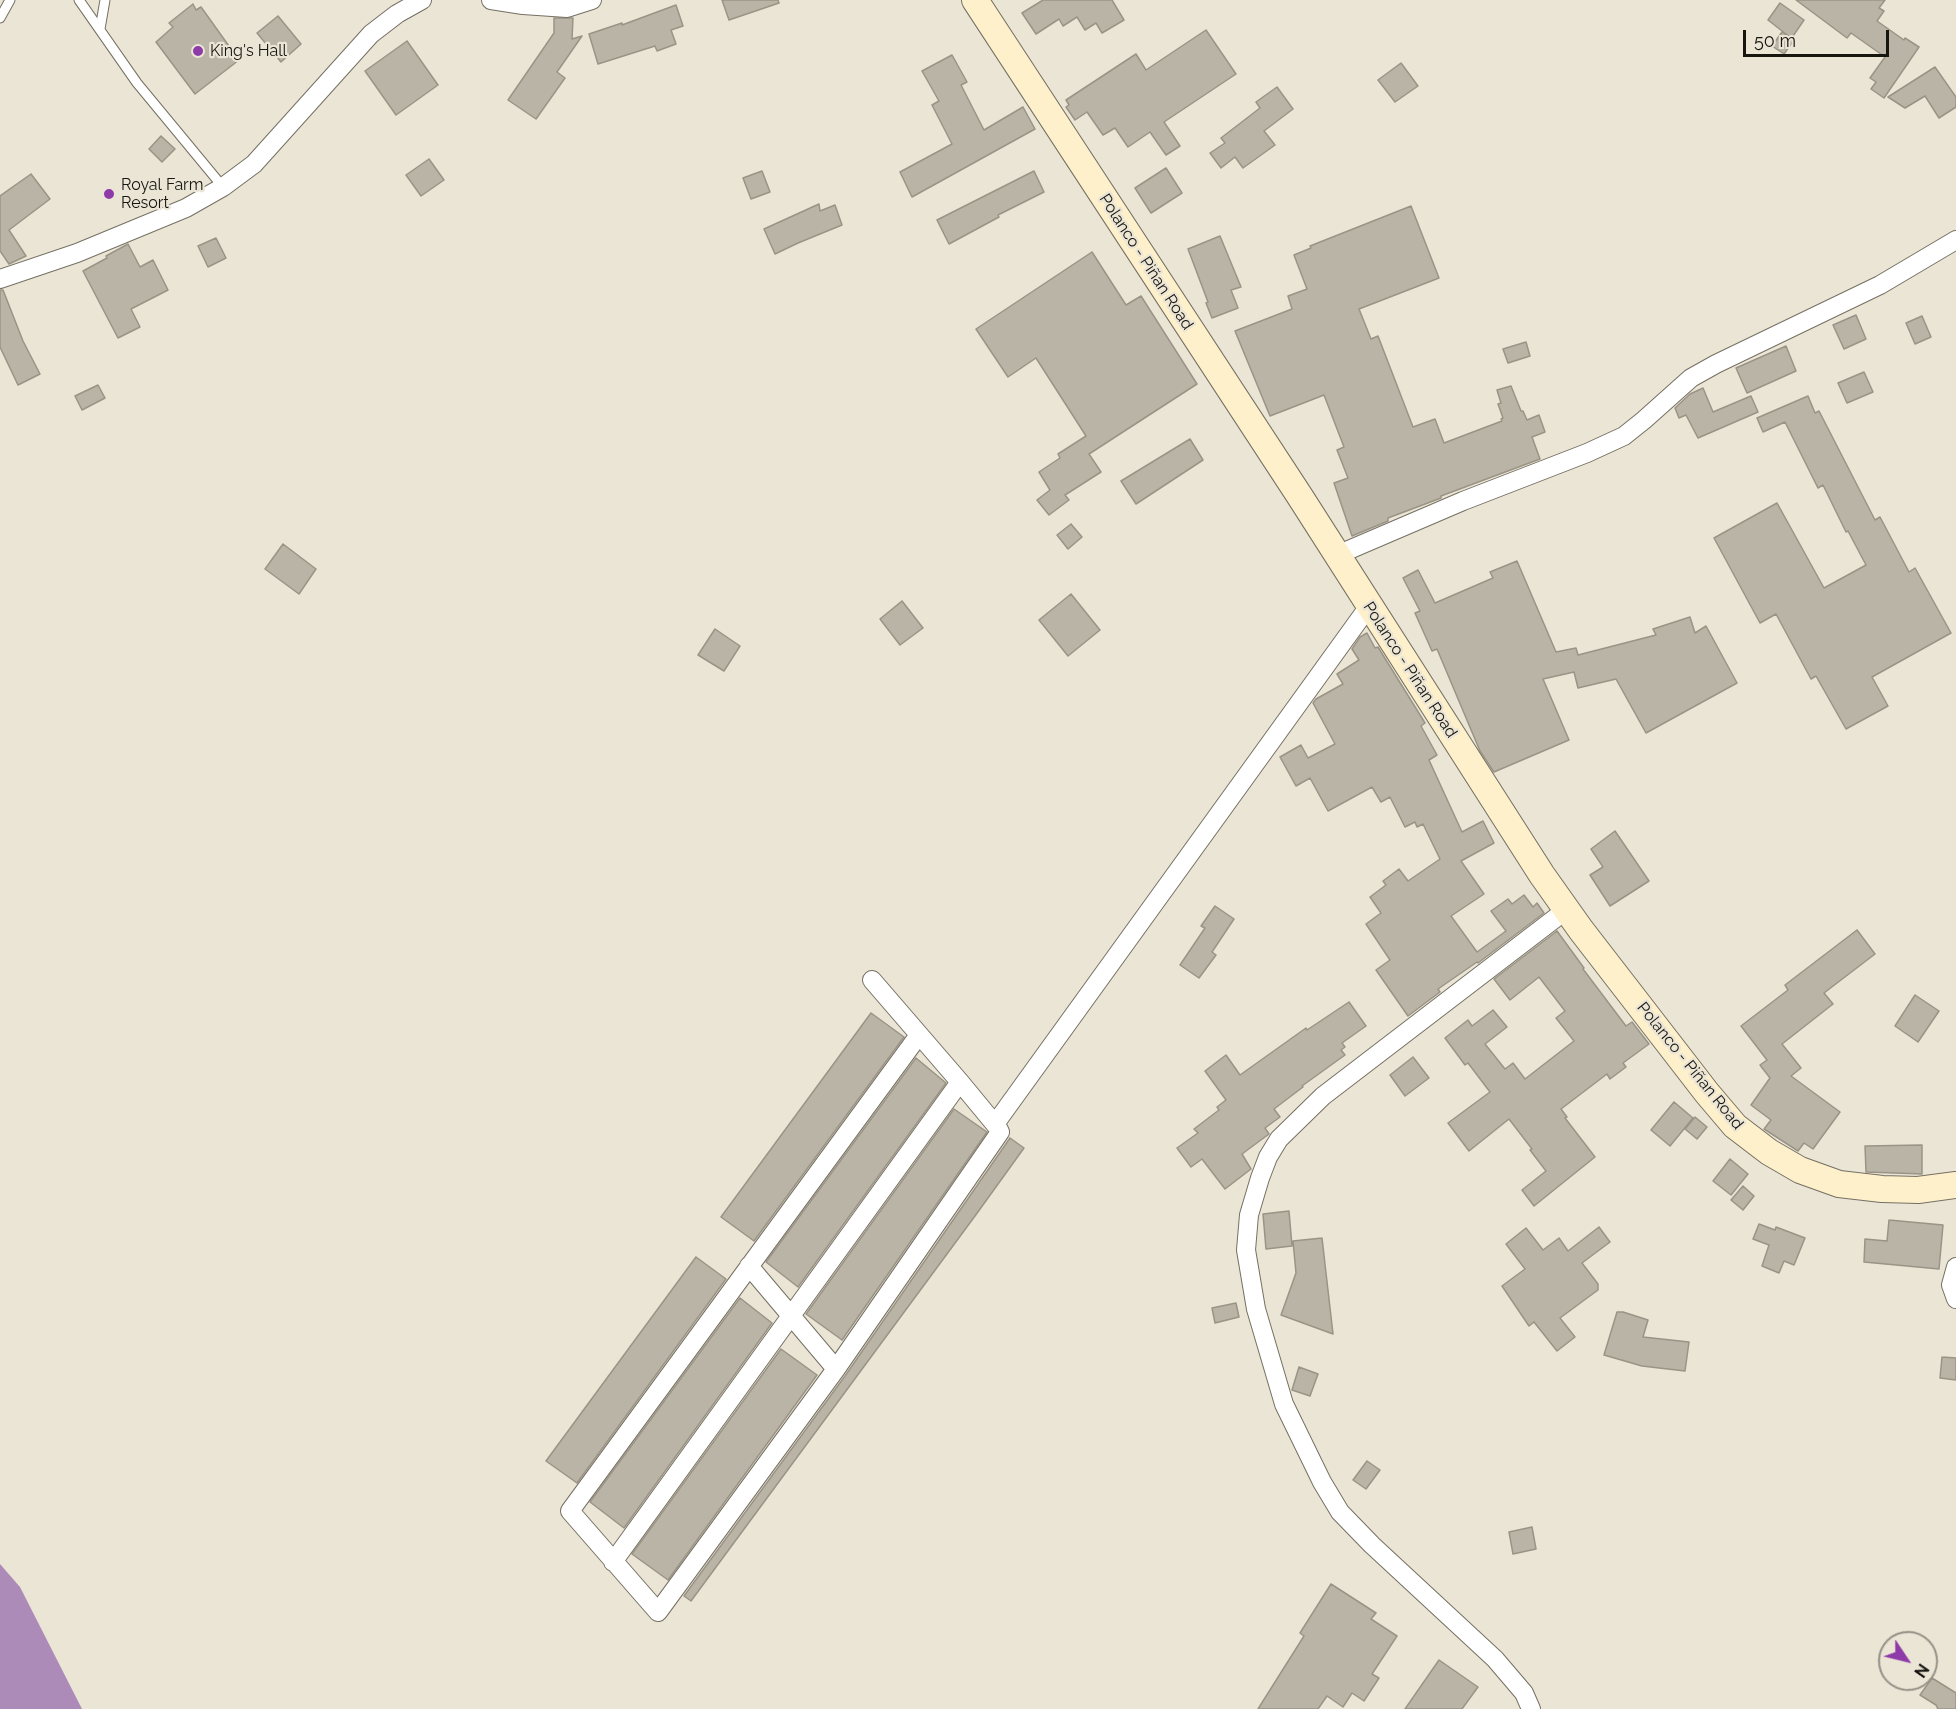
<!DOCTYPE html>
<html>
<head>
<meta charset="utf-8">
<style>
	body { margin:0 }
	#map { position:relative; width:1956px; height:1709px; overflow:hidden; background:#ebe5d6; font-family:Raleway,sans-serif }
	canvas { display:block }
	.north { position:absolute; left:1878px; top:1631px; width:60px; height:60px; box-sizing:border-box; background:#ebe5d6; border:2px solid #969287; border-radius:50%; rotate:125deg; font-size:16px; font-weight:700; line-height:24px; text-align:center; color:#171510 }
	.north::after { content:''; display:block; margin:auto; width:21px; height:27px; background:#8e3aa8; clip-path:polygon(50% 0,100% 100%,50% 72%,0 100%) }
	.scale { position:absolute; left:1743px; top:30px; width:146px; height:27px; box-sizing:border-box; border:3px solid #171510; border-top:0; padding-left:8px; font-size:18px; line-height:21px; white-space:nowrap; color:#171510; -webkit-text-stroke:4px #ebe5d6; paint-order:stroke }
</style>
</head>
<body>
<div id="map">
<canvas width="1956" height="1709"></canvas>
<div class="north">N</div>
<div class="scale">50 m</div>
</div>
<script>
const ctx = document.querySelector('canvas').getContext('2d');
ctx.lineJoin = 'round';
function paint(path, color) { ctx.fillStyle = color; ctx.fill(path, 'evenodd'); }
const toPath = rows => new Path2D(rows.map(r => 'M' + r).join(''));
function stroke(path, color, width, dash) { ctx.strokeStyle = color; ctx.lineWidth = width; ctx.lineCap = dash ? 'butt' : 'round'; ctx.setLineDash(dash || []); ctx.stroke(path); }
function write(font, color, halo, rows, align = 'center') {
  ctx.font = font + ' Raleway,sans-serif'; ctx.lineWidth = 4.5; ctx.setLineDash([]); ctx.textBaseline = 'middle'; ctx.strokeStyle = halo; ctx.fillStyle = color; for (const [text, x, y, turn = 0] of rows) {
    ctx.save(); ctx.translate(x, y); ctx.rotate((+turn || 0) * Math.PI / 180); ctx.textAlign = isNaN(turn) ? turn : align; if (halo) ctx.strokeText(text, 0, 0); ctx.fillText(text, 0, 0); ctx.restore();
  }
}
paint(toPath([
	[0,1564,20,1587,82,1709,0,1709]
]), '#ad8bb8');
const building = toPath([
	[722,0,778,0,779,3,729,20,722,0],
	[1043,0,1112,0,1124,20,1102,33,1096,23,1085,30,1077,17,1063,26,1059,19,1036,34,1022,13,1043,0],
	[1796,0,1885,0,1879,8,1884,11,1877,21,1904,40,1905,38,1919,47,1884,98,1871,89,1876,82,1870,78,1885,57,1851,33,1847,38,1796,0],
	[1780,3,1804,20,1791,39,1794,40,1784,54,1772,46,1782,32,1791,38,1768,20,1780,3],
	[193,4,196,10,201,7,239,60,195,94,156,42,173,27,169,23,193,4],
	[676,5,683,26,671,30,676,44,657,51,655,46,598,64,589,34,622,23,622,25,676,5],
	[278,16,301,44,281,62,257,33,278,16],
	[554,18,573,18,572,39,582,36,557,72,565,78,536,119,508,100,554,33,554,18],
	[1206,30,1236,74,1164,122,1180,146,1166,155,1150,132,1128,147,1115,128,1103,135,1087,112,1075,120,1066,107,1069,105,1066,100,1136,54,1146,70,1206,30],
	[407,41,438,85,396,115,365,71,407,41],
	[952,55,967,82,961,85,984,130,1023,107,1035,129,912,197,900,172,952,144,932,105,939,101,922,71,952,55],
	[1401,63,1418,86,1395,102,1378,80,1401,63],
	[1935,67,1956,97,1956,107,1939,118,1925,96,1905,108,1888,97,1935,67],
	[1277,87,1293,109,1264,131,1275,145,1243,168,1235,157,1221,168,1210,153,1225,143,1221,138,1260,108,1256,102,1277,87],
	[161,136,175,149,162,162,149,149,161,136],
	[429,159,444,180,421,196,406,175,429,159],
	[1166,168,1182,193,1151,213,1135,188,1166,168],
	[762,171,770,192,751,199,743,178,762,171],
	[1034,171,1044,192,998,215,999,217,949,244,937,220,1034,171],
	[31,174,50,199,9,230,26,256,9,264,0,251,0,196,31,174],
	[819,204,820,211,835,205,842,225,798,243,775,254,764,229,819,204],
	[1411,206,1439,278,1359,309,1371,339,1378,336,1413,427,1435,419,1444,443,1502,421,1501,419,1503,418,1498,404,1501,403,1497,390,1511,386,1521,411,1523,411,1527,420,1539,415,1545,432,1532,437,1540,459,1441,496,1441,498,1388,518,1388,521,1352,536,1334,483,1348,478,1337,450,1344,447,1324,395,1270,416,1235,331,1292,309,1288,296,1307,289,1294,255,1311,248,1310,246,1411,206],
	[1220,236,1241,287,1231,290,1238,308,1212,318,1206,303,1208,302,1188,249,1220,236],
	[216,238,226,258,208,267,198,246,216,238],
	[128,244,140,267,153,260,168,290,131,309,140,327,118,338,83,271,107,258,106,256,128,244],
	[1092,252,1126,305,1141,296,1197,384,1089,454,1101,472,1065,495,1069,500,1049,515,1037,500,1050,490,1039,472,1060,458,1058,454,1086,436,1036,358,1008,377,976,329,1092,252],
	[0,290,3,290,23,341,40,374,18,385,0,347,0,290],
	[1856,315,1866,339,1844,349,1833,325,1856,315],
	[1922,316,1931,337,1915,344,1906,323,1922,316],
	[1526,342,1530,356,1508,363,1503,349,1526,342],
	[1786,346,1796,371,1747,393,1736,368,1786,346],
	[1864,372,1873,392,1847,403,1838,383,1864,372],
	[98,385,105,398,82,410,75,396,98,385],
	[1703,388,1713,412,1751,396,1758,412,1698,438,1686,415,1679,418,1675,408,1690,394,1703,388],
	[1808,396,1815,413,1819,411,1875,520,1880,517,1909,572,1915,568,1951,633,1872,677,1888,706,1846,729,1816,676,1811,679,1776,614,1760,623,1714,538,1777,503,1824,588,1866,565,1848,531,1846,532,1823,485,1818,488,1785,422,1763,432,1757,418,1808,396],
	[1190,439,1203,460,1136,504,1121,481,1190,439],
	[1071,524,1082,537,1068,549,1057,535,1071,524],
	[283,544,316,569,299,594,265,569,283,544],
	[1517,561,1556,652,1576,648,1578,655,1656,635,1653,629,1690,617,1695,633,1706,626,1737,683,1646,733,1616,679,1578,688,1574,672,1543,679,1569,740,1494,772,1480,751,1437,649,1432,651,1415,613,1420,611,1403,578,1418,570,1435,603,1493,578,1490,572,1517,561],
	[1071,594,1100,630,1068,656,1039,620,1071,594],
	[902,601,923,628,900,645,880,619,902,601],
	[715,629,740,646,724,671,698,655,715,629],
	[1367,633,1375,648,1378,647,1425,723,1421,726,1437,755,1429,760,1462,832,1483,821,1494,843,1461,861,1484,894,1451,916,1477,952,1506,931,1491,911,1508,899,1512,904,1524,895,1533,907,1537,903,1544,913,1478,963,1477,962,1438,989,1440,992,1408,1016,1376,970,1390,960,1366,924,1381,913,1370,897,1386,885,1383,881,1399,869,1408,881,1440,859,1423,824,1417,827,1415,822,1405,827,1390,797,1381,802,1372,787,1328,811,1310,778,1296,786,1280,757,1301,745,1308,758,1335,744,1313,703,1316,699,1343,684,1337,674,1359,660,1352,649,1360,637,1367,633],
	[1615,831,1649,881,1610,906,1590,875,1603,867,1591,849,1615,831],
	[1215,906,1234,919,1212,952,1216,955,1199,978,1180,965,1205,928,1201,926,1215,906],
	[1857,930,1875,954,1824,993,1833,1004,1782,1044,1801,1068,1791,1076,1840,1112,1813,1149,1804,1143,1798,1151,1764,1129,1771,1120,1751,1105,1770,1078,1760,1065,1767,1060,1741,1026,1788,990,1785,985,1857,930],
	[1557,931,1584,968,1583,969,1626,1026,1632,1022,1649,1044,1623,1063,1626,1067,1610,1079,1607,1074,1561,1109,1567,1117,1565,1118,1595,1157,1534,1206,1522,1190,1546,1171,1530,1150,1532,1149,1509,1119,1469,1151,1448,1123,1490,1092,1468,1063,1465,1065,1445,1038,1468,1020,1472,1026,1493,1010,1507,1027,1485,1044,1505,1069,1513,1063,1525,1079,1574,1041,1556,1018,1565,1011,1539,977,1510,1000,1494,979,1557,931],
	[1915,995,1939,1011,1918,1042,1895,1026,1915,995],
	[1349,1002,1366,1026,1342,1043,1345,1047,1341,1050,1345,1055,1302,1086,1303,1087,1274,1109,1280,1117,1265,1128,1269,1134,1242,1154,1251,1169,1225,1189,1202,1159,1191,1167,1177,1148,1198,1133,1194,1129,1219,1110,1217,1107,1226,1100,1205,1071,1226,1055,1240,1075,1306,1028,1307,1030,1349,1002],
	[871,1013,904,1037,754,1241,721,1217,871,1013],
	[1413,1057,1429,1078,1405,1096,1390,1075,1413,1057],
	[916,1058,946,1083,798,1287,766,1262,916,1058],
	[1674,1102,1693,1118,1670,1146,1651,1130,1674,1102],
	[954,1109,987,1132,842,1340,806,1314,954,1109],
	[1695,1117,1707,1127,1697,1139,1685,1129,1695,1117],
	[1010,1138,1024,1148,975,1216,691,1601,684,1596,845,1376,1010,1138],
	[1922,1145,1922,1174,1866,1172,1865,1146,1922,1145],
	[1730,1159,1748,1174,1731,1195,1713,1181,1730,1159],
	[1743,1186,1754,1196,1743,1210,1731,1200,1743,1186],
	[1289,1211,1292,1246,1266,1249,1263,1214,1289,1211],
	[1889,1220,1943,1225,1939,1269,1864,1262,1865,1239,1887,1241,1889,1220],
	[1759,1224,1775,1230,1776,1227,1805,1238,1794,1265,1784,1261,1779,1273,1762,1266,1769,1245,1753,1239,1759,1224],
	[1599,1227,1610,1242,1582,1263,1598,1284,1598,1290,1560,1318,1575,1337,1557,1351,1534,1322,1529,1326,1502,1286,1525,1269,1506,1244,1526,1228,1543,1250,1559,1238,1568,1251,1599,1227],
	[1322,1238,1333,1334,1281,1315,1296,1273,1293,1241,1322,1238],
	[696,1257,726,1279,577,1483,546,1461,696,1257],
	[740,1298,772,1323,624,1528,590,1502,740,1298],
	[1236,1303,1239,1317,1215,1323,1212,1308,1236,1303],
	[1617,1312,1623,1312,1648,1320,1643,1337,1689,1342,1685,1371,1642,1366,1604,1355,1617,1312],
	[781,1349,817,1375,668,1580,632,1554,781,1349],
	[1942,1357,1956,1358,1956,1380,1940,1378,1942,1357],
	[1299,1367,1318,1374,1310,1396,1292,1390,1299,1367],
	[1367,1461,1380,1470,1366,1489,1353,1480,1367,1461],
	[1532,1527,1536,1549,1513,1554,1509,1532,1532,1527],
	[1331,1584,1376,1613,1371,1619,1397,1636,1372,1674,1379,1678,1364,1701,1352,1693,1343,1707,1327,1696,1318,1709,1258,1709,1304,1636,1300,1633,1331,1584],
	[1439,1660,1478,1687,1462,1709,1405,1709,1439,1660],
	[1932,1678,1956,1693,1956,1709,1938,1709,1936,1705,1920,1695,1932,1678]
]);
paint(building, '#bab4a6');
stroke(building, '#9a9486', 1.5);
const lane = toPath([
	[79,0,137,83,223,187],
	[0,18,10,0],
	[100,29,105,0]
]);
const street = toPath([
	[491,0,523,5,567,8,592,0],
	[0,279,77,253,186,208,223,187,254,164,371,34,397,14,422,0],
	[1337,555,1463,501,1587,453,1624,436,1644,420,1691,378,1716,364,1880,285,1956,240],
	[872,980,960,1082,998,1128,1000,1132,836,1369,658,1612,570,1511,919,1035],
	[995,1124,1369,606],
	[749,1266,836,1369],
	[1956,1267,1951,1285,1956,1299],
	[613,1562,960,1082],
	[1531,1709,1524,1693,1495,1659,1372,1545,1340,1512,1322,1482,1284,1404,1256,1309,1246,1250,1249,1215,1260,1178,1268,1157,1279,1139,1323,1096,1566,910]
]);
const secondary = toPath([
	[975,0,1299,495,1542,875,1581,930,1707,1093,1735,1126,1769,1152,1800,1170,1839,1184,1882,1189,1918,1190,1956,1185]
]);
stroke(lane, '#757062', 11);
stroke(street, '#757062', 20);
stroke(secondary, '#757062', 28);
stroke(lane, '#fff', 9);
stroke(street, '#fff', 18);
stroke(secondary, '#fdf0cb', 26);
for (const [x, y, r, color] of [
	[198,51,6,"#8e3aa8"],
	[109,194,6,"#8e3aa8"]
]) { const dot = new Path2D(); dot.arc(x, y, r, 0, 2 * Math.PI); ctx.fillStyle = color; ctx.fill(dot); stroke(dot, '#ebe5d6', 2); }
write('16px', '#171510', '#ebe5d6', [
	["King's Hall",210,51],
	["Royal Farm",121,185],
	["Resort",121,203]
], 'left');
write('16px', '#171510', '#ebe5d6', [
	["Polanco - Piñan Road",1146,262,57],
	["Polanco - Piñan Road",1410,670,57],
	["Polanco - Piñan Road",1690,1066,51]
]);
</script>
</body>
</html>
